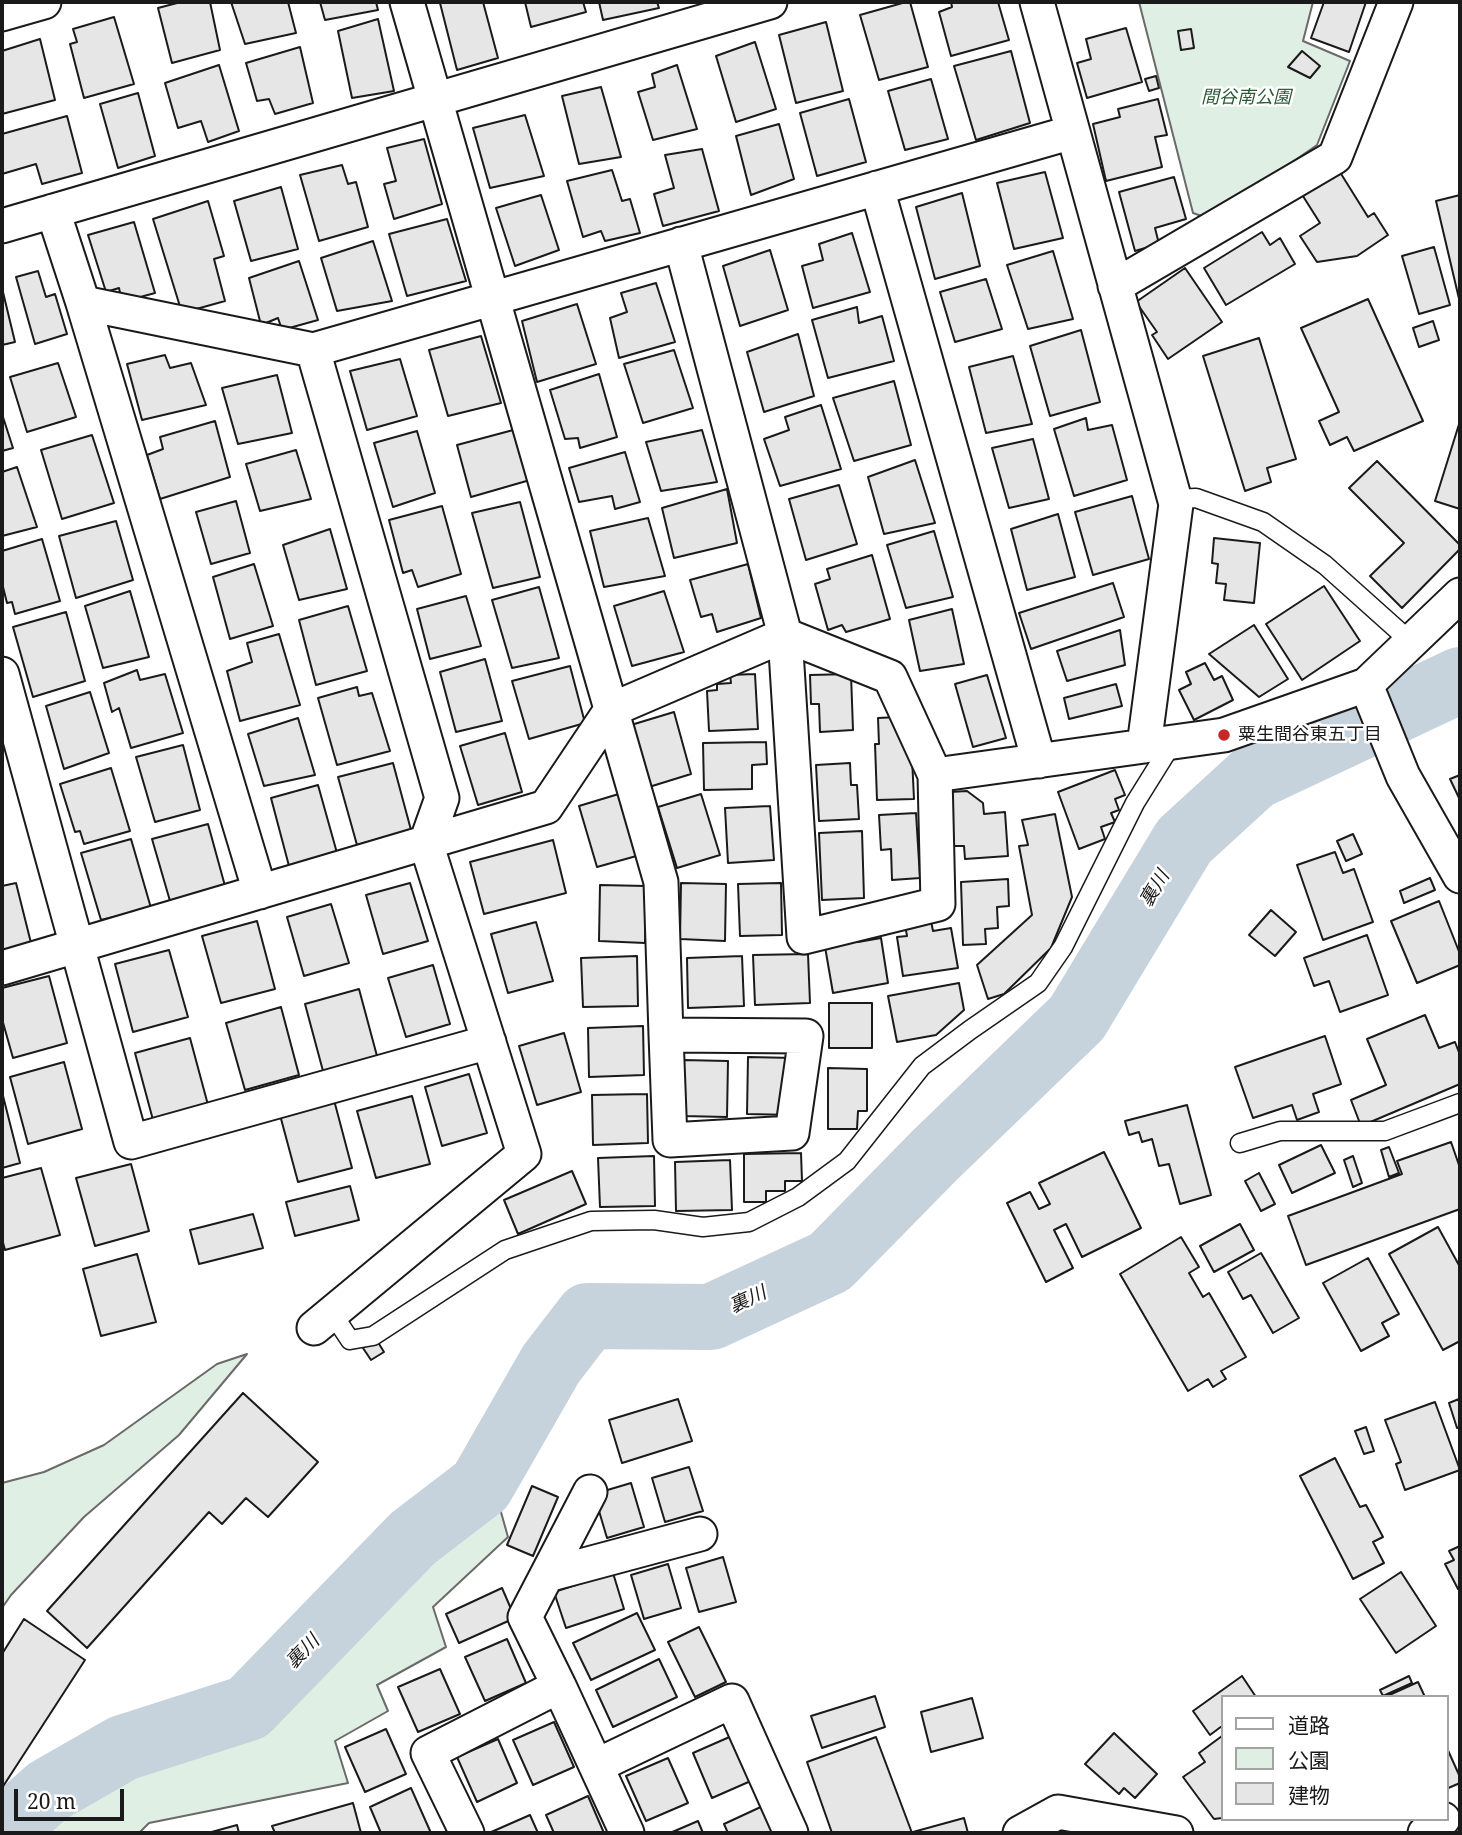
<!DOCTYPE html>
<html>
<head>
<meta charset="utf-8">
<style>
	body { margin:0 }
	#map { position:relative; width:1462px; height:1835px; overflow:hidden; background:#fff; font-family:"Noto Serif","Noto Sans JP",serif }
	canvas { display:block }
	.frame { position:absolute; inset:0; border:4px solid #1a1a1a; pointer-events:none }
	.legend { position:absolute; left:1221px; top:1695px; width:228px; height:126px; box-sizing:border-box; background:#fff; border:2px solid #a3a3a3; margin:0; padding:9px 12px; list-style:none; font-size:21px; color:#1a1a1a }
	.legend li { display:flex; align-items:center; gap:14px; height:35px }
	.legend b { width:35px; border:2px solid #a3a3a3 }
	.scale { position:absolute; left:14px; top:1789px; width:110px; height:32px; box-sizing:border-box; border:4px solid #1a1a1a; border-top:0; padding-left:9px; font-size:21px; line-height:24px; white-space:nowrap; color:#1a1a1a; -webkit-text-stroke:5px #fff; paint-order:stroke }
</style>
</head>
<body>
<div id="map">
<canvas width="1462" height="1835"></canvas>
<div class="frame"></div>
<ul class="legend">
<li><b style="height:9px;background:#fff"></b>道路</li>
<li><b style="height:19px;background:#e0efe3"></b>公園</li>
<li><b style="height:19px;background:#e6e6e6"></b>建物</li>
</ul>
<div class="scale">20 m</div>
</div>
<script>
const ctx = document.querySelector('canvas').getContext('2d');
ctx.lineJoin = 'round';
function paint(path, color) { ctx.fillStyle = color; ctx.fill(path, 'evenodd'); }
const toPath = rows => new Path2D(rows.map(r => 'M' + r).join(''));
function stroke(path, color, width, dash) { ctx.strokeStyle = color; ctx.lineWidth = width; ctx.lineCap = dash ? 'butt' : 'round'; ctx.setLineDash(dash || []); ctx.stroke(path); }
function write(font, color, halo, rows, align = 'center') {
  ctx.font = font + ' "Noto Serif","Noto Sans JP",serif'; ctx.lineWidth = 5; ctx.setLineDash([]); ctx.textBaseline = 'middle'; ctx.strokeStyle = halo; ctx.fillStyle = color; for (const [text, x, y, turn = 0] of rows) {
    ctx.save(); ctx.translate(x, y); ctx.rotate((+turn || 0) * Math.PI / 180); ctx.textAlign = isNaN(turn) ? turn : align; if (halo) ctx.strokeText(text, 0, 0); ctx.fillText(text, 0, 0); ctx.restore();
  }
}
const green = toPath([
	[1139,2,1313,2,1303,41,1350,61,1317,145,1210,219,1193,213,1139,2],
	[247,1354,179,1435,84,1517,11,1595,2,1608,2,1483,44,1472,104,1445,217,1364,247,1354],
	[497,1498,508,1537,433,1607,446,1647,377,1685,388,1711,335,1741,348,1783,149,1823,139,1833,17,1833,54,1800,136,1763,253,1718,312,1671,407,1565,497,1498]
]);
paint(green, '#e0efe3');
stroke(green, '#6a6a6a', 2);
stroke(toPath([
	[2,1832,48,1791,123,1748,248,1708,413,1538,481,1486,551,1364,588,1316,711,1317,830,1262,935,1155,1077,1018,1184,841,1254,777,1460,680]
]), '#c6d2dc', 66);
const building = toPath([
	[181,2,210,2,220,50,172,63,158,8,181,2],
	[231,2,288,2,296,33,245,44,231,2],
	[320,2,376,2,378,10,325,20,320,2],
	[445,2,483,2,498,58,457,70,440,3,445,2],
	[525,2,583,2,586,12,531,27,525,2],
	[599,2,657,2,659,8,603,20,599,2],
	[906,2,910,2,928,67,879,80,860,15,906,2],
	[951,2,998,2,1009,40,951,56,939,12,952,7,951,2],
	[1324,2,1366,2,1349,52,1311,38,1324,2],
	[114,17,134,84,84,98,70,44,77,42,73,29,114,17],
	[378,19,394,91,352,98,338,31,378,19],
	[826,22,843,91,796,103,779,35,826,22],
	[1126,28,1142,82,1087,98,1077,63,1091,59,1086,39,1126,28],
	[1191,29,1194,48,1181,50,1178,31,1191,29],
	[40,39,55,100,2,114,2,51,40,39],
	[755,42,776,109,736,122,716,56,755,42],
	[300,47,313,103,275,114,269,99,257,101,246,63,300,47],
	[1011,51,1030,123,976,140,954,66,1011,51],
	[1302,51,1320,66,1310,78,1288,67,1302,51],
	[219,65,239,131,208,142,201,121,178,128,165,83,219,65],
	[677,65,697,129,653,140,638,92,655,87,652,74,677,65],
	[1156,76,1159,88,1149,91,1145,79,1156,76],
	[931,79,948,139,905,150,888,91,931,79],
	[601,87,621,157,579,164,562,96,601,87],
	[138,93,155,156,118,168,100,104,138,93],
	[849,99,866,162,817,176,800,113,849,99],
	[1158,99,1167,135,1155,137,1162,167,1106,181,1093,124,1120,117,1118,109,1158,99],
	[525,115,544,176,490,188,473,128,525,115],
	[67,116,82,173,42,184,36,164,2,174,2,134,67,116],
	[779,124,794,179,751,195,736,136,779,124],
	[424,139,442,204,394,219,384,184,396,181,387,148,424,139],
	[702,149,719,211,663,226,654,194,674,188,665,155,702,149],
	[342,165,348,184,356,182,368,227,319,241,300,175,342,165],
	[1338,169,1368,217,1374,213,1388,235,1357,256,1317,262,1300,236,1320,223,1301,193,1338,169],
	[612,170,622,201,630,199,640,233,605,241,601,231,583,237,567,181,612,170],
	[1045,172,1063,238,1014,249,997,183,1045,172],
	[1174,177,1186,219,1155,228,1159,244,1135,251,1119,192,1174,177],
	[281,187,298,249,251,261,234,201,281,187],
	[962,193,980,266,935,279,916,207,962,193],
	[541,195,559,250,515,266,496,208,541,195],
	[1460,195,1460,303,1436,201,1460,195],
	[208,201,224,256,214,259,225,301,182,313,153,219,208,201],
	[447,219,466,281,407,296,389,234,447,219],
	[134,222,155,293,122,302,119,288,106,292,88,235,134,222],
	[1262,232,1270,245,1280,238,1295,264,1226,305,1204,268,1262,232],
	[852,233,870,292,813,308,802,266,823,260,819,244,852,233],
	[373,241,392,301,337,311,321,258,373,241],
	[1434,247,1450,305,1419,314,1402,256,1434,247],
	[770,250,788,310,740,326,723,266,770,250],
	[1053,251,1073,319,1028,329,1007,265,1053,251],
	[299,261,318,320,282,330,278,318,261,325,249,278,299,261],
	[1185,268,1222,322,1168,359,1152,335,1157,332,1136,302,1185,268],
	[38,271,46,297,55,294,67,334,35,344,16,277,38,271],
	[986,279,1002,329,955,342,940,292,986,279],
	[656,283,675,342,619,358,610,318,627,312,621,293,656,283],
	[2,288,15,342,2,345,2,288],
	[1368,299,1423,421,1354,451,1347,437,1330,445,1319,421,1339,412,1301,328,1368,299],
	[577,304,596,364,537,382,522,321,577,304],
	[857,307,859,323,882,316,894,361,828,378,812,320,857,307],
	[1433,321,1439,340,1419,347,1413,328,1433,321],
	[1081,330,1100,402,1050,416,1030,346,1081,330],
	[798,334,814,396,764,412,747,352,798,334],
	[481,336,501,403,448,416,429,350,481,336],
	[1259,338,1296,459,1267,468,1271,482,1245,491,1203,356,1259,338],
	[674,350,693,408,643,423,624,364,674,350],
	[165,355,170,368,191,363,206,405,142,420,127,364,165,355],
	[1013,356,1032,424,986,433,969,367,1013,356],
	[400,359,417,416,367,430,350,371,400,359],
	[58,363,76,417,27,432,10,377,58,363],
	[599,374,617,437,580,448,578,438,565,439,550,390,599,374],
	[277,375,292,433,238,444,222,388,277,375],
	[894,381,911,445,854,461,833,398,894,381],
	[821,405,841,469,780,486,764,439,789,430,785,417,821,405],
	[2,414,13,448,2,451,2,414],
	[1086,418,1088,430,1112,425,1127,480,1074,496,1054,429,1086,418],
	[215,421,230,477,160,499,147,455,163,449,160,437,215,421],
	[1460,421,1460,509,1435,501,1460,421],
	[517,429,530,480,471,497,457,445,517,429],
	[702,430,717,482,661,491,646,442,702,430],
	[417,431,435,493,393,507,374,443,417,431],
	[92,435,114,503,62,519,41,450,92,435],
	[1033,439,1049,499,1009,508,992,448,1033,439],
	[296,450,311,499,260,511,246,464,296,450],
	[625,452,640,502,615,509,612,496,579,502,569,468,625,452],
	[915,460,935,523,884,534,868,477,915,460],
	[1377,461,1460,545,1460,549,1402,608,1370,576,1404,543,1349,488,1377,461],
	[17,467,37,527,2,536,2,472,17,467],
	[839,485,857,544,806,560,789,499,839,485],
	[727,489,737,543,674,558,662,508,727,489],
	[1132,496,1149,559,1093,575,1075,512,1132,496],
	[236,501,250,553,211,564,196,512,236,501],
	[520,502,540,577,493,588,472,513,520,502],
	[442,506,461,574,418,587,412,570,403,573,389,520,442,506],
	[1058,514,1075,577,1027,590,1011,529,1058,514],
	[648,518,665,576,604,587,590,531,648,518],
	[116,521,133,580,76,598,59,536,116,521],
	[330,529,347,589,299,600,283,545,330,529],
	[934,531,953,597,906,608,887,545,934,531],
	[1214,538,1260,543,1254,603,1224,600,1226,584,1216,583,1218,564,1212,563,1214,538],
	[42,539,60,601,15,614,12,602,7,603,2,583,2,551,42,539],
	[872,555,890,619,846,632,842,625,828,630,815,584,830,579,827,569,872,555],
	[254,564,273,626,230,639,213,577,254,564],
	[748,564,761,618,717,632,712,614,701,617,690,580,748,564],
	[1113,583,1124,617,1031,649,1019,613,1113,583],
	[1324,586,1360,641,1302,680,1266,624,1324,586],
	[539,587,559,658,512,668,492,600,539,587],
	[130,591,149,657,103,668,85,606,130,591],
	[664,591,684,652,632,666,614,606,664,591],
	[466,596,481,646,430,659,417,609,466,596],
	[348,606,367,671,316,685,299,620,348,606],
	[952,609,964,664,920,671,909,620,952,609],
	[66,612,85,681,33,697,13,627,66,612],
	[1254,625,1288,679,1259,697,1209,654,1254,625],
	[1120,630,1125,665,1067,681,1057,651,1120,630],
	[279,634,300,705,240,721,227,671,252,662,247,643,279,634],
	[485,659,502,721,456,732,440,672,485,659],
	[1205,663,1214,680,1222,676,1233,700,1194,720,1179,690,1191,684,1186,672,1205,663],
	[570,666,585,723,529,739,512,681,570,666],
	[137,670,140,680,165,674,183,733,131,748,119,708,112,712,104,683,137,670],
	[755,674,758,729,709,731,707,691,717,690,717,684,731,683,730,675,755,674],
	[851,674,853,730,820,732,819,704,811,704,810,675,851,674],
	[987,675,1006,738,973,747,955,684,987,675],
	[1116,684,1122,706,1069,719,1064,698,1116,684],
	[357,687,359,696,372,693,390,751,337,765,318,698,357,687],
	[90,692,109,753,64,769,46,706,90,692],
	[674,712,691,774,649,787,631,725,674,712],
	[898,717,911,737,914,799,877,800,875,744,879,744,878,718,898,717],
	[298,718,315,775,264,786,248,734,298,718],
	[505,733,522,792,478,805,460,746,505,733],
	[766,742,767,764,752,765,752,789,704,790,703,743,766,742],
	[183,745,200,810,155,822,136,757,183,745],
	[393,763,411,830,357,845,338,777,393,763],
	[850,763,851,785,857,785,859,819,819,821,816,765,850,763],
	[111,768,130,831,84,844,80,831,75,832,60,784,111,768],
	[1115,770,1125,795,1115,799,1119,810,1111,813,1115,822,1101,827,1105,839,1079,849,1058,792,1115,770],
	[1460,775,1460,800,1450,779,1460,775],
	[318,785,337,853,289,866,271,798,318,785],
	[967,791,983,803,984,814,1005,812,1008,856,965,859,964,846,953,846,950,792,967,791],
	[622,793,640,855,597,867,579,806,622,793],
	[701,794,720,855,677,868,658,807,701,794],
	[770,806,774,860,728,863,725,808,770,806],
	[916,813,920,878,892,880,891,849,881,850,879,815,916,813],
	[1055,814,1072,897,1051,948,1004,994,988,999,977,965,1032,915,1019,846,1028,845,1022,820,1055,814],
	[208,824,225,886,170,901,152,839,208,824],
	[862,831,864,898,822,900,819,833,862,831],
	[1353,834,1362,854,1346,861,1337,841,1353,834],
	[131,839,151,908,101,920,81,853,131,839],
	[553,840,566,893,484,914,470,862,553,840],
	[1335,852,1343,873,1354,869,1373,922,1323,940,1297,865,1335,852],
	[1430,878,1435,890,1404,903,1400,891,1430,878],
	[1008,879,1009,906,997,907,998,928,985,929,986,944,963,945,961,882,1008,879],
	[16,883,31,943,2,951,2,886,16,883],
	[410,883,428,941,383,954,366,895,410,883],
	[681,883,726,884,725,941,680,939,681,883],
	[781,883,782,935,740,936,738,884,781,883],
	[600,885,646,886,645,943,599,941,600,885],
	[1439,901,1460,954,1460,965,1417,983,1391,921,1439,901],
	[331,904,349,963,304,976,287,917,331,904],
	[1271,910,1296,932,1275,956,1249,935,1271,910],
	[257,921,275,989,221,1003,202,936,257,921],
	[931,921,933,931,951,928,958,968,903,976,897,937,907,936,905,925,931,921],
	[536,922,553,981,508,993,491,934,536,922],
	[857,935,858,942,881,938,888,983,833,993,824,941,857,935],
	[1367,935,1388,995,1340,1012,1329,981,1314,986,1304,958,1367,935],
	[169,950,188,1017,133,1032,115,964,169,950],
	[808,954,810,1003,755,1005,753,955,808,954],
	[637,956,638,1006,583,1007,581,958,637,956],
	[742,956,744,1006,688,1008,687,958,742,956],
	[433,965,450,1024,406,1037,388,978,433,965],
	[49,976,67,1043,13,1058,2,1019,2,988,49,976],
	[959,983,964,1010,936,1035,897,1042,888,996,959,983],
	[359,989,377,1056,323,1071,305,1004,359,989],
	[829,1003,872,1003,872,1048,829,1048,829,1003],
	[281,1007,299,1075,245,1090,226,1023,281,1007],
	[1425,1015,1439,1048,1455,1042,1460,1055,1460,1084,1361,1126,1351,1100,1386,1085,1367,1039,1425,1015],
	[643,1026,644,1075,589,1077,588,1028,643,1026],
	[564,1033,581,1092,537,1105,519,1046,564,1033],
	[1325,1036,1341,1084,1313,1094,1319,1112,1297,1120,1292,1105,1253,1118,1235,1067,1325,1036],
	[190,1038,208,1105,153,1120,135,1053,190,1038],
	[748,1057,794,1058,793,1115,747,1114,748,1057],
	[683,1060,728,1061,727,1117,682,1116,683,1060],
	[64,1062,82,1129,28,1144,10,1077,64,1062],
	[828,1068,867,1069,867,1111,858,1111,857,1129,828,1129,828,1068],
	[469,1074,487,1133,442,1146,425,1087,469,1074],
	[2,1092,20,1163,2,1168,2,1092],
	[647,1094,648,1143,593,1145,592,1095,647,1094],
	[412,1096,430,1164,376,1178,357,1111,412,1096],
	[334,1100,352,1168,298,1182,280,1115,334,1100],
	[1187,1105,1211,1195,1180,1204,1169,1164,1159,1166,1152,1139,1142,1142,1139,1132,1129,1135,1125,1121,1187,1105],
	[1451,1142,1460,1168,1460,1209,1306,1265,1288,1216,1402,1174,1397,1161,1451,1142],
	[1321,1145,1335,1173,1292,1193,1279,1165,1321,1145],
	[1389,1147,1399,1173,1389,1177,1381,1150,1389,1147],
	[1104,1152,1141,1228,1082,1257,1066,1224,1054,1230,1073,1268,1046,1282,1007,1203,1030,1192,1039,1209,1050,1204,1039,1183,1104,1152],
	[801,1153,802,1181,785,1181,785,1191,766,1191,766,1202,744,1202,744,1154,801,1153],
	[654,1156,655,1206,600,1207,598,1158,654,1156],
	[1353,1156,1362,1183,1353,1187,1344,1160,1353,1156],
	[730,1160,732,1210,676,1211,675,1162,730,1160],
	[131,1164,149,1231,95,1246,76,1178,131,1164],
	[41,1168,60,1235,5,1250,2,1239,2,1178,41,1168],
	[572,1171,586,1204,518,1234,504,1200,572,1171],
	[1259,1173,1275,1204,1261,1211,1245,1181,1259,1173],
	[350,1186,359,1220,295,1236,286,1202,350,1186],
	[253,1214,263,1248,199,1264,190,1230,253,1214],
	[1240,1224,1254,1250,1214,1272,1200,1246,1240,1224],
	[1438,1227,1460,1267,1460,1341,1443,1350,1389,1254,1438,1227],
	[1181,1237,1199,1267,1189,1273,1203,1297,1209,1293,1246,1357,1221,1371,1226,1379,1213,1387,1208,1379,1188,1391,1120,1274,1181,1237],
	[1261,1253,1299,1318,1273,1333,1251,1295,1243,1299,1228,1272,1261,1253],
	[137,1254,156,1322,101,1336,83,1269,137,1254],
	[1368,1258,1399,1314,1382,1323,1389,1336,1361,1351,1323,1283,1368,1258],
	[376,1339,384,1352,371,1360,363,1348,376,1339],
	[243,1393,318,1462,268,1517,246,1498,222,1524,209,1512,87,1648,47,1611,243,1393],
	[678,1399,692,1441,622,1463,609,1420,678,1399],
	[1459,1399,1460,1427,1457,1428,1449,1403,1459,1399],
	[1435,1402,1460,1470,1405,1490,1396,1464,1401,1462,1385,1420,1435,1402],
	[1366,1427,1374,1451,1364,1454,1355,1431,1366,1427],
	[1335,1458,1360,1507,1366,1505,1383,1537,1373,1542,1384,1563,1353,1579,1300,1476,1335,1458],
	[689,1467,703,1511,665,1522,652,1478,689,1467],
	[631,1483,644,1527,607,1538,594,1494,631,1483],
	[532,1486,558,1497,533,1556,507,1545,532,1486],
	[1460,1546,1460,1588,1458,1589,1445,1564,1454,1560,1449,1551,1460,1546],
	[723,1557,736,1602,699,1612,686,1568,723,1557],
	[668,1564,681,1608,644,1619,631,1575,668,1564],
	[1401,1572,1436,1626,1396,1653,1360,1599,1401,1572],
	[613,1573,624,1609,566,1628,554,1592,613,1573],
	[502,1588,515,1618,459,1643,446,1614,502,1588],
	[637,1613,655,1650,591,1680,573,1643,637,1613],
	[24,1619,85,1660,2,1788,2,1654,24,1619],
	[699,1627,726,1682,695,1697,668,1642,699,1627],
	[507,1639,526,1683,485,1701,465,1657,507,1639],
	[659,1659,677,1697,613,1727,596,1690,659,1659],
	[440,1669,460,1714,418,1732,398,1687,440,1669],
	[1242,1676,1256,1697,1222,1697,1222,1726,1210,1735,1193,1711,1242,1676],
	[1409,1676,1412,1683,1383,1696,1380,1690,1409,1676],
	[1418,1682,1425,1697,1385,1697,1418,1682],
	[875,1696,885,1727,822,1748,811,1716,875,1696],
	[972,1698,983,1738,931,1752,921,1712,972,1698],
	[554,1722,574,1767,533,1785,513,1740,554,1722],
	[386,1729,406,1774,365,1792,345,1747,386,1729],
	[1114,1733,1157,1774,1135,1798,1124,1788,1119,1794,1085,1764,1114,1733],
	[734,1735,753,1780,712,1798,693,1753,734,1735],
	[1222,1736,1222,1818,1214,1819,1183,1777,1205,1762,1199,1753,1222,1736],
	[876,1737,912,1833,832,1833,807,1762,876,1737],
	[498,1739,517,1783,477,1802,457,1757,498,1739],
	[1446,1746,1460,1777,1460,1783,1446,1789,1446,1746],
	[668,1758,688,1803,646,1821,626,1776,668,1758],
	[411,1788,431,1833,381,1833,370,1807,411,1788],
	[588,1796,604,1833,554,1833,546,1815,588,1796],
	[353,1803,361,1833,275,1833,272,1826,353,1803],
	[765,1805,778,1833,728,1833,724,1824,765,1805],
	[530,1815,538,1833,489,1833,530,1815],
	[964,1818,968,1833,913,1833,913,1832,964,1818],
	[698,1821,703,1833,670,1833,698,1821],
	[237,1825,239,1833,208,1833,237,1825]
]);
paint(building, '#e6e6e6');
stroke(building, '#1a1a1a', 2);
const lane = toPath([
	[1174,499,1196,498,1263,522,1325,565,1411,642],
	[1240,1143,1280,1131,1385,1131,1460,1103],
	[332,1313,350,1340,373,1336,505,1250,591,1221,654,1220,703,1227,749,1222,798,1197,847,1161,922,1066,970,1030,1038,983,1063,947,1135,803,1173,742]
]);
const street = toPath([
	[407,2,661,882,666,1035,670,1140,792,1133,806,1036,666,1035],
	[1037,2,1176,504,1144,746],
	[2,14,44,2],
	[877,188,1039,761],
	[53,211,83,303,260,892],
	[2,226,770,2],
	[681,244,785,635,804,937,938,904,935,775],
	[1115,286,1335,157,1396,2],
	[83,303,313,350],
	[2,674,131,1142,489,1042],
	[1366,685,1403,776,1460,876],
	[2,968,546,807,611,710,785,635,890,677,935,775,1224,735,1366,685,1460,595],
	[314,1328,524,1154,426,843,442,798,313,350,1073,132],
	[590,1492,525,1617,559,1686,627,1833],
	[547,1575,700,1534],
	[596,1766,732,1701,791,1833],
	[467,1833,428,1753,559,1686],
	[1020,1833,1058,1812,1176,1833],
	[1425,1833,1443,1819]
]);
stroke(lane, '#1a1a1a', 21);
stroke(street, '#1a1a1a', 37);
stroke(lane, '#fff', 18);
stroke(street, '#fff', 33);
for (const [x, y, r, color] of [
	[1224,735,7,"#c62828"]
]) { const dot = new Path2D(); dot.arc(x, y, r, 0, 2 * Math.PI); ctx.fillStyle = color; ctx.fill(dot); stroke(dot, '#fff', 2.5); }
write('italic 18px', '#2b5a34', '#fff', [
	["間谷南公園",1246,98]
]);
write('18px', '#1a1a1a', '#fff', [
	["粟生間谷東五丁目",1238,735]
], 'left');
write('italic 19px', '#1a1a1a', '#fff', [
	["裏川",1155,889,-59],
	["裏川",748,1300,-25],
	["裏川",303,1652,-46]
]);
</script>
</body>
</html>
